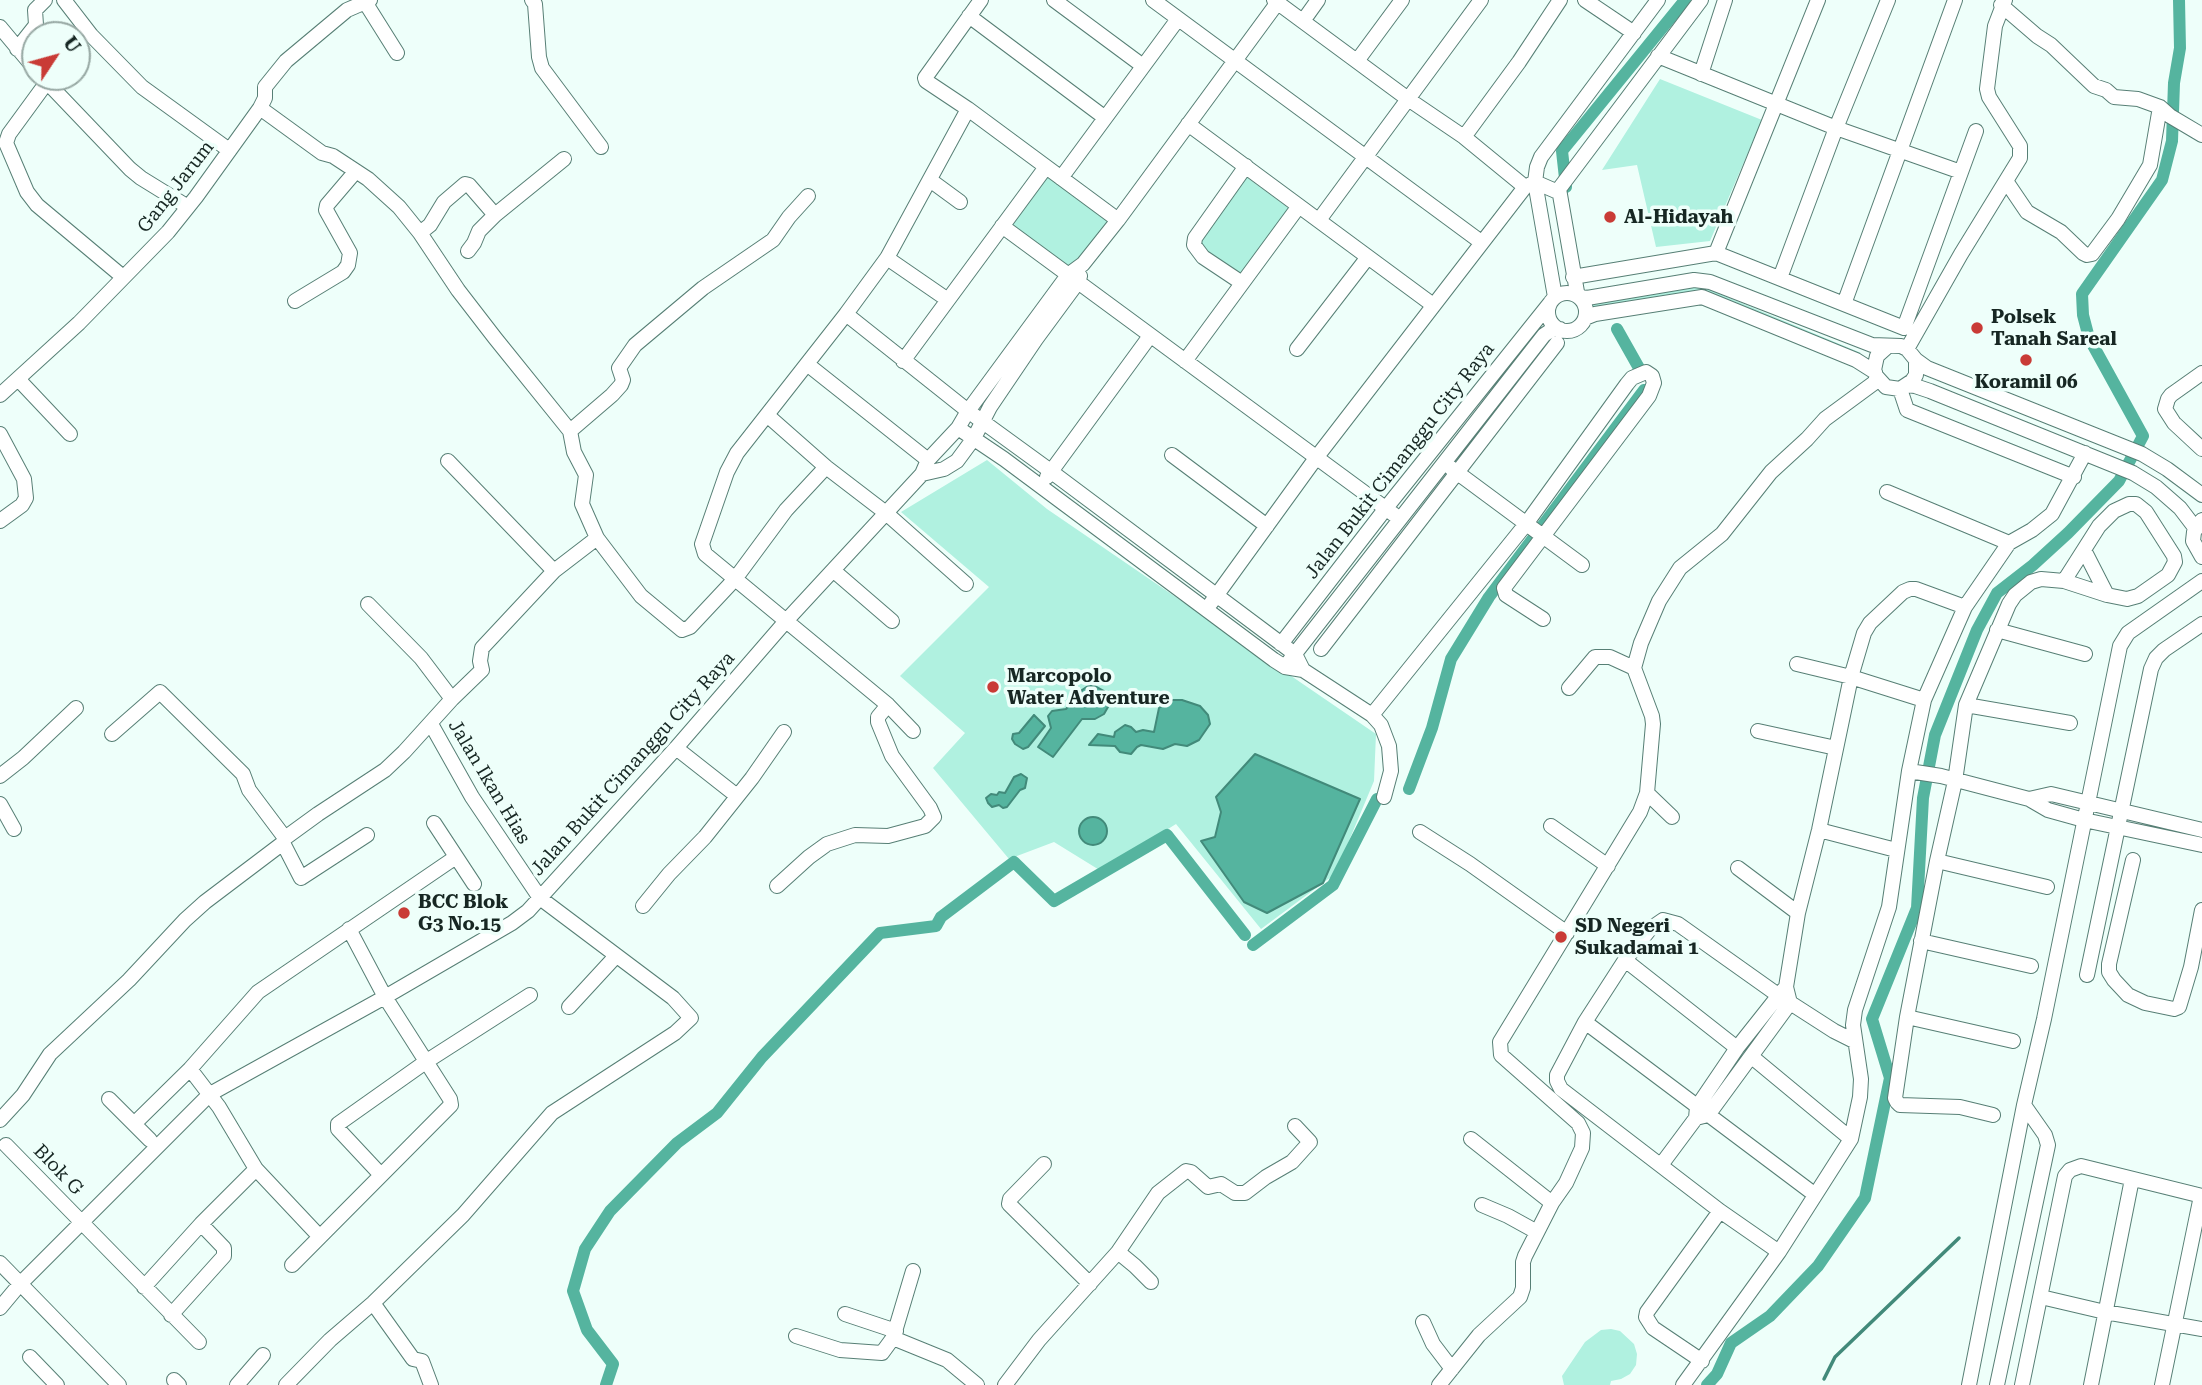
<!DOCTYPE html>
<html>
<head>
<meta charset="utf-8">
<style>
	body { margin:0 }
	#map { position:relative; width:2202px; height:1385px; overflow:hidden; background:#eefffa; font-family:"Roboto Serif",serif }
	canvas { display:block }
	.north { position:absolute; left:21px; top:21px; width:70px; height:70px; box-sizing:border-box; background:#eefffa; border:2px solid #98a9a4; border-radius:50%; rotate:54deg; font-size:19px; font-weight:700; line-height:28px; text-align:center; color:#172723 }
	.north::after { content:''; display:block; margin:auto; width:24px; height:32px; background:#c93b36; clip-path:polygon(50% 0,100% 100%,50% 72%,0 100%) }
</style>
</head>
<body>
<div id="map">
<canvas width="2202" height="1385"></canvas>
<div class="north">U</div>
</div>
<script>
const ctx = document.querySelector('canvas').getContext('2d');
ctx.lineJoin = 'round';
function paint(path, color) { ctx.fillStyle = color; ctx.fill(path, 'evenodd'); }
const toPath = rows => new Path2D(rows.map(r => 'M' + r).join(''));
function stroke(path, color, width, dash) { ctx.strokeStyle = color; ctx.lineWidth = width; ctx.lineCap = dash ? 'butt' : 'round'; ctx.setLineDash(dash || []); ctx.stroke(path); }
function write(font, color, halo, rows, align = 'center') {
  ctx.font = font + ' "Roboto Serif",serif'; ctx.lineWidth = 7; ctx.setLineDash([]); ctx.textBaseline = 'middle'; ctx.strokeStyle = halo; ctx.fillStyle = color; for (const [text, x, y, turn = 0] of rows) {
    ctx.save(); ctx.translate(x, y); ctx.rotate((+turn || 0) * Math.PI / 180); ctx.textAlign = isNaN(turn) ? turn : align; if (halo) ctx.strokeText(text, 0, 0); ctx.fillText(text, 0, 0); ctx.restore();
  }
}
paint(toPath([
	[1660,79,1762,120,1710,241,1656,247,1637,165,1602,170],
	[1046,174,1108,220,1072,269,1009,225],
	[1245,176,1290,209,1240,277,1197,245],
	[1694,287,1703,287,1861,353,1858,355,1702,291,1593,309,1590,306,1591,304],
	[987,460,1047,509,1376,734,1374,781,1335,874,1261,929,1176,824,1101,871,1054,842,1009,859,933,768,965,733,900,676,989,587,901,512],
	[1611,1329,1620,1331,1634,1344,1637,1354,1636,1365,1630,1374,1621,1379,1611,1381,1610,1385,1564,1385,1562,1376,1585,1342,1601,1330]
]), '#b0f1e0');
const water = toPath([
	[1088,686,1095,686,1104,691,1108,699,1108,707,1104,714,1095,719,1082,719,1053,757,1038,747,1051,728,1048,716,1052,711,1066,709,1082,690,1088,686],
	[1173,700,1182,700,1200,706,1208,715,1210,724,1199,740,1187,746,1175,744,1163,749,1141,745,1137,747,1131,754,1120,752,1115,746,1089,745,1098,734,1114,737,1115,732,1125,725,1131,727,1136,732,1143,730,1154,732,1159,708,1167,702,1173,700],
	[1034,715,1045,726,1028,747,1023,749,1015,744,1012,739,1013,734,1019,733,1034,715],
	[1255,754,1360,799,1323,883,1267,913,1244,902,1201,841,1215,837,1221,812,1216,797,1255,754],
	[1021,774,1027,778,1025,788,1020,790,1007,807,1003,808,999,805,992,807,988,803,986,798,991,794,997,795,999,792,1005,793,1014,777,1021,774],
	'1079 831a14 14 0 1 1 28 0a14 14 0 1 1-28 0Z'
]);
paint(water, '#55b49f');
stroke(water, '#428a7a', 2);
stroke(toPath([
	[1824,1379,1835,1357,1959,1238]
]), '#428a7a', 3.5);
stroke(toPath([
	[1566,187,1562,151,1685,0],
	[1617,329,1639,368],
	[1409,789,1432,728,1451,659,1489,597,1644,390],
	[1253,945,1333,885,1377,799],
	[606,1385,613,1364,587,1330,573,1291,585,1249,610,1211,677,1143,717,1113,762,1057,880,933,936,926,941,917,1014,862,1054,901,1167,835,1245,935],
	[1707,1385,1717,1374,1731,1343,1770,1316,1818,1266,1865,1198,1890,1078,1872,1019,1917,908,1923,798,1935,735,1977,630,1997,593,2033,565,2068,533,2119,481,2143,436,2089,338,2083,315,2082,294,2162,180,2172,141,2174,83,2180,48,2179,0]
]), '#55b49f', 12);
const minor = toPath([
	[64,0,91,35,142,87,229,150],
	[532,0,535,4,539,57,542,68,601,147],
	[981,0,925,78,926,81,968,109,1118,220],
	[1054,0,1143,66],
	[1153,0,1481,242],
	[1274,0,1408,99,1464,137,1525,187,1535,182,1558,192],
	[1585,0,1634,33],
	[1701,0,1559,189,1577,292,1580,297,1587,298,1694,280,1710,282,1872,345,1901,346,1907,349,1916,360,1916,375,1912,381,1900,389,1886,387,1876,376,1874,370,1877,356,1887,347],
	[365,2,397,53],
	[2001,5,2037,36,2051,45,2094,86,2106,90,2114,97,2138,99,2160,107,2170,116,2202,135],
	[969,16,1104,117],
	[1303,21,1318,0],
	[0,27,35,69],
	[17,49,36,25,35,10,45,0],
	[1658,56,1836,128,1961,172],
	[1357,61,1402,0],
	[1701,74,1725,0],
	[42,77,130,169,141,178,188,207],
	[47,82,9,134,6,143,27,192,37,205,123,277],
	[260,108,322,153,333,156,368,179,399,207,420,233,458,290,495,338,570,431,574,452,586,475,582,504,597,538,641,596,682,630,690,627,735,579,786,510,826,467],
	[1188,124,1433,305],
	[1464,137,1519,62,1560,0],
	[1061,178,1178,19],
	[930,180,960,202],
	[2006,181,2027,212,2061,232,2083,253,2087,255,2092,254,2118,219,2150,165,2160,107],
	[1319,220,1481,0],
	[1002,226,1400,519],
	[420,233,430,225,444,202,465,184,469,185,495,215],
	[468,251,474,243,479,231,495,215,564,159],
	[1716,253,1818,0],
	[887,258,948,300],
	[1573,277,1716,253,1904,328,1976,131],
	[1780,278,1836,128,1888,0],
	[1242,283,1203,257,1194,245,1195,238,1246,166],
	'1548 312a19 19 0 1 1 38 0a19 19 0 1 1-38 0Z',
	[1555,297,1535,182,1537,167,1541,157,1658,0],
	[295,301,343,272,348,265,350,253,326,210,327,205,356,171],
	[1844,304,1955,0],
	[846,314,968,411,1068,275,1083,264,1118,220,1278,2],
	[1585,318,1595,314,1702,297,1856,360,1875,372],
	[1297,349,1368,257],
	[1907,349,1961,254,2020,158,2020,146,1989,97,1987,89,1995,26,2005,0],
	[1916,360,1927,368,2142,454,2167,469,2202,495],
	[903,361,1046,167],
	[1185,361,1299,206],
	[807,364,928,460],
	[2202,373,2171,395,2168,399,2165,409,2174,423,2202,449],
	[18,379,70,434],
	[1907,385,1915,386,1930,391,2133,473,2156,487,2180,508,2196,529],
	[1900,389,1907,410,2074,477],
	[0,395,79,323,168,232,196,197,260,108,265,98,265,87,286,61,347,10,370,0],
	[767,415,826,467,886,513,966,584],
	[958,428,1004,459,1274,660,1285,667,1303,670,1372,715,1381,725,1389,746,1391,771,1384,797],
	[570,431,612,395,621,385,623,380,619,368,635,345,703,288,773,240,789,217,808,196],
	[0,434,24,479,26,498,22,505,0,521],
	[1172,455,1267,526],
	[448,461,554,571],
	[1451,468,1582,565],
	[922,474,944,469,957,461,974,438,990,407,1036,339,1078,282,1080,276],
	[1047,477,1150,336],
	[1887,492,2009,543],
	[2202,520,2194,532,2193,541,2202,557],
	[834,571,892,621],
	[2064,581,2107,595],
	[1211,603,1316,458,1525,187],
	[368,604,421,658,452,699],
	[1997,630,2085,654],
	[1281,644,1386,508,1550,303],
	[1321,649,1557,343],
	[1290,660,1544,335,1553,329,1560,329],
	[1797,664,1851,677,1924,700],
	[1569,688,1595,657,1610,657,1634,668],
	[1966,705,2070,723],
	[1372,715,1526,524,1627,384,1632,378,1646,372,1652,376,1654,383,1649,396,1504,588,1506,595,1543,619],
	[913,731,888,705,705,554,702,544,727,472,737,453,846,314,887,258,968,109],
	[1758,731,1836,748],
	[112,734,160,692,243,774,249,790,285,838],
	[676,748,737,796],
	[1909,771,1941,776,2029,799,2048,810,2084,820,2202,845],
	[0,776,23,758,76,708],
	[1647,793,1672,817],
	[2029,799,2051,794,2202,830],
	[0,804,14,829],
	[434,823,474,884],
	[1551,826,1608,866],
	[1819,830,1896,850],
	[1420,832,1470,864,1567,933],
	[283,843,301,878,367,835],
	[2133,860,2109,964,2109,972,2114,980,2128,995,2145,1003,2174,1009,2179,1007,2191,967,2202,910],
	[1937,861,2047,887],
	[1738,868,1798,913],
	[777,886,809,857,827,844,855,835,888,836,925,826,934,817,930,808,892,756,878,722,878,717,888,705],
	[643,906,669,874,705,837,752,778,784,732],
	[1921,941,2031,966],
	[1625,960,1737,1048],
	[2087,975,2151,669,2156,658,2164,650,2202,624],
	[569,1007,616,956],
	[1907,1017,2013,1041],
	[1585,1022,1814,1194],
	[1752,1057,1851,1139],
	[190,1069,219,1107,256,1169],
	[109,1099,150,1140],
	[1993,1115,1960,1107,1900,1105,1897,1102,1895,1098,1907,1017,1937,861,1955,781,1966,705,2009,604,2015,595,2031,582,2041,579,2064,581,2099,526,2114,511,2129,504,2136,504,2146,512,2174,556,2175,562,2168,575,2138,596,2127,599,2107,595,2084,550],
	[1696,1118,1708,1115,1790,1003,1786,987,1798,913,1819,830,1851,677,1864,633,1870,623,1903,592,1910,589,1916,589,1965,607],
	[0,1120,23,1095,50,1054,129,980,185,920,205,902,283,843,285,838,318,814,385,770,404,752,452,699,482,670,480,661,482,648,554,571,597,538],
	[134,1124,190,1069,258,992,456,857],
	[1471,1139,1552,1203],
	[6,1145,199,1342],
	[1044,1164,1010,1199,1009,1204,1090,1284],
	[1661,1165,1696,1118,1697,1107,1737,1048,1783,990],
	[381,1175,338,1129,338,1124,427,1061,530,995],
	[1482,1205,1508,1216,1537,1232],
	[1118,1252,1135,1266,1151,1282],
	[1779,1252,1720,1211,1561,1089,1557,1081,1557,1075,1585,1022,1625,960,1650,929,1663,920,1678,924,1778,995,1834,1031,1854,1041],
	[0,1263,119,1385],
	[292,1265,451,1105,450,1099,385,997,349,929],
	[144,1287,201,1224,256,1169,320,1237],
	[2041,1297,2105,1312,2202,1329],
	[373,1303,413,1359,422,1361,431,1385],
	[0,1308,20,1284,210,1094,385,997,512,923,528,911,676,748,786,621,922,474,928,460,958,428,968,411,1045,467,1295,654,1303,670],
	[845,1314,896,1331],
	[171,1315,224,1256,224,1248,201,1224],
	[1423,1322,1433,1344,1452,1369],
	[796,1336,840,1350,882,1353,893,1338,947,1360,977,1385],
	[893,1338,913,1271],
	[30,1357,57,1385],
	[1702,1361,1653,1328,1646,1317,1647,1312,1720,1211],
	[174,1380,179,1385],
	[237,1385,263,1355],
	[286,1385,330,1340,373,1303,463,1215,552,1113,675,1033,691,1018,673,998,540,898,472,797,431,724],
	[1005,1385,1039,1340,1118,1252,1158,1193,1186,1171,1191,1172,1208,1187,1221,1184,1235,1193,1245,1193,1266,1177,1292,1162,1310,1142,1295,1126],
	[1439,1385,1479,1335,1520,1297,1523,1288,1523,1262,1525,1256,1552,1203,1566,1183,1582,1148,1583,1133,1578,1123,1501,1055,1500,1042,1640,812,1647,793,1653,724,1652,716,1634,668,1641,643,1659,601,1680,568,1722,534,1771,472,1807,439,1825,419,1878,380],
	[1683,1385,1779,1252,1851,1139,1860,1097,1861,1079,1853,1025,1855,1010,1889,907,1909,771,1924,700,1965,607,2009,543,2032,530,2052,514,2085,453],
	[1969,1385,2024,1105,2044,1019,2120,646,2128,633,2202,581],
	[1997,1385,2048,1145,2045,1135,2024,1105],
	[2022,1385,2065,1176,2070,1170,2081,1166,2202,1196],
	[2091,1385,2132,1179],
	[2162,1385,2201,1196]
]);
stroke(minor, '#577f75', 16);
stroke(minor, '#fff', 14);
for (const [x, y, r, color] of [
	[1610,217,7,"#c93b36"],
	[1977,328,7,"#c93b36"],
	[2026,360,7,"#c93b36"],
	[993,687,7,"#c93b36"],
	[404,913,7,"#c93b36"],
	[1561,937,7,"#c93b36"]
]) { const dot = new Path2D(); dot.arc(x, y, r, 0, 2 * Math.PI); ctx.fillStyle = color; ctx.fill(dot); stroke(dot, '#eefffa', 2.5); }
write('19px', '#172723', '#eefffa', [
	["Gang Jarum",176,187,-52],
	["Jalan Bukit Cimanggu City Raya",1400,461,-52],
	["Jalan Bukit Cimanggu City Raya",633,764,-48],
	["Jalan Ikan Hias",489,782,59],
	["Blok G",58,1170,46]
]);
write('bold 19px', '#172723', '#eefffa', [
	["Al-Hidayah",1624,217],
	["Polsek",1991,317],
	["Tanah Sareal",1991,339],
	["Koramil 06",2026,382,"center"],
	["Marcopolo",1007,676],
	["Water Adventure",1007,698],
	["BCC Blok",418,902],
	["G3 No.15",418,924],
	["SD Negeri",1575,926],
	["Sukadamai 1",1575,948]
], 'left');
</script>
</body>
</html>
